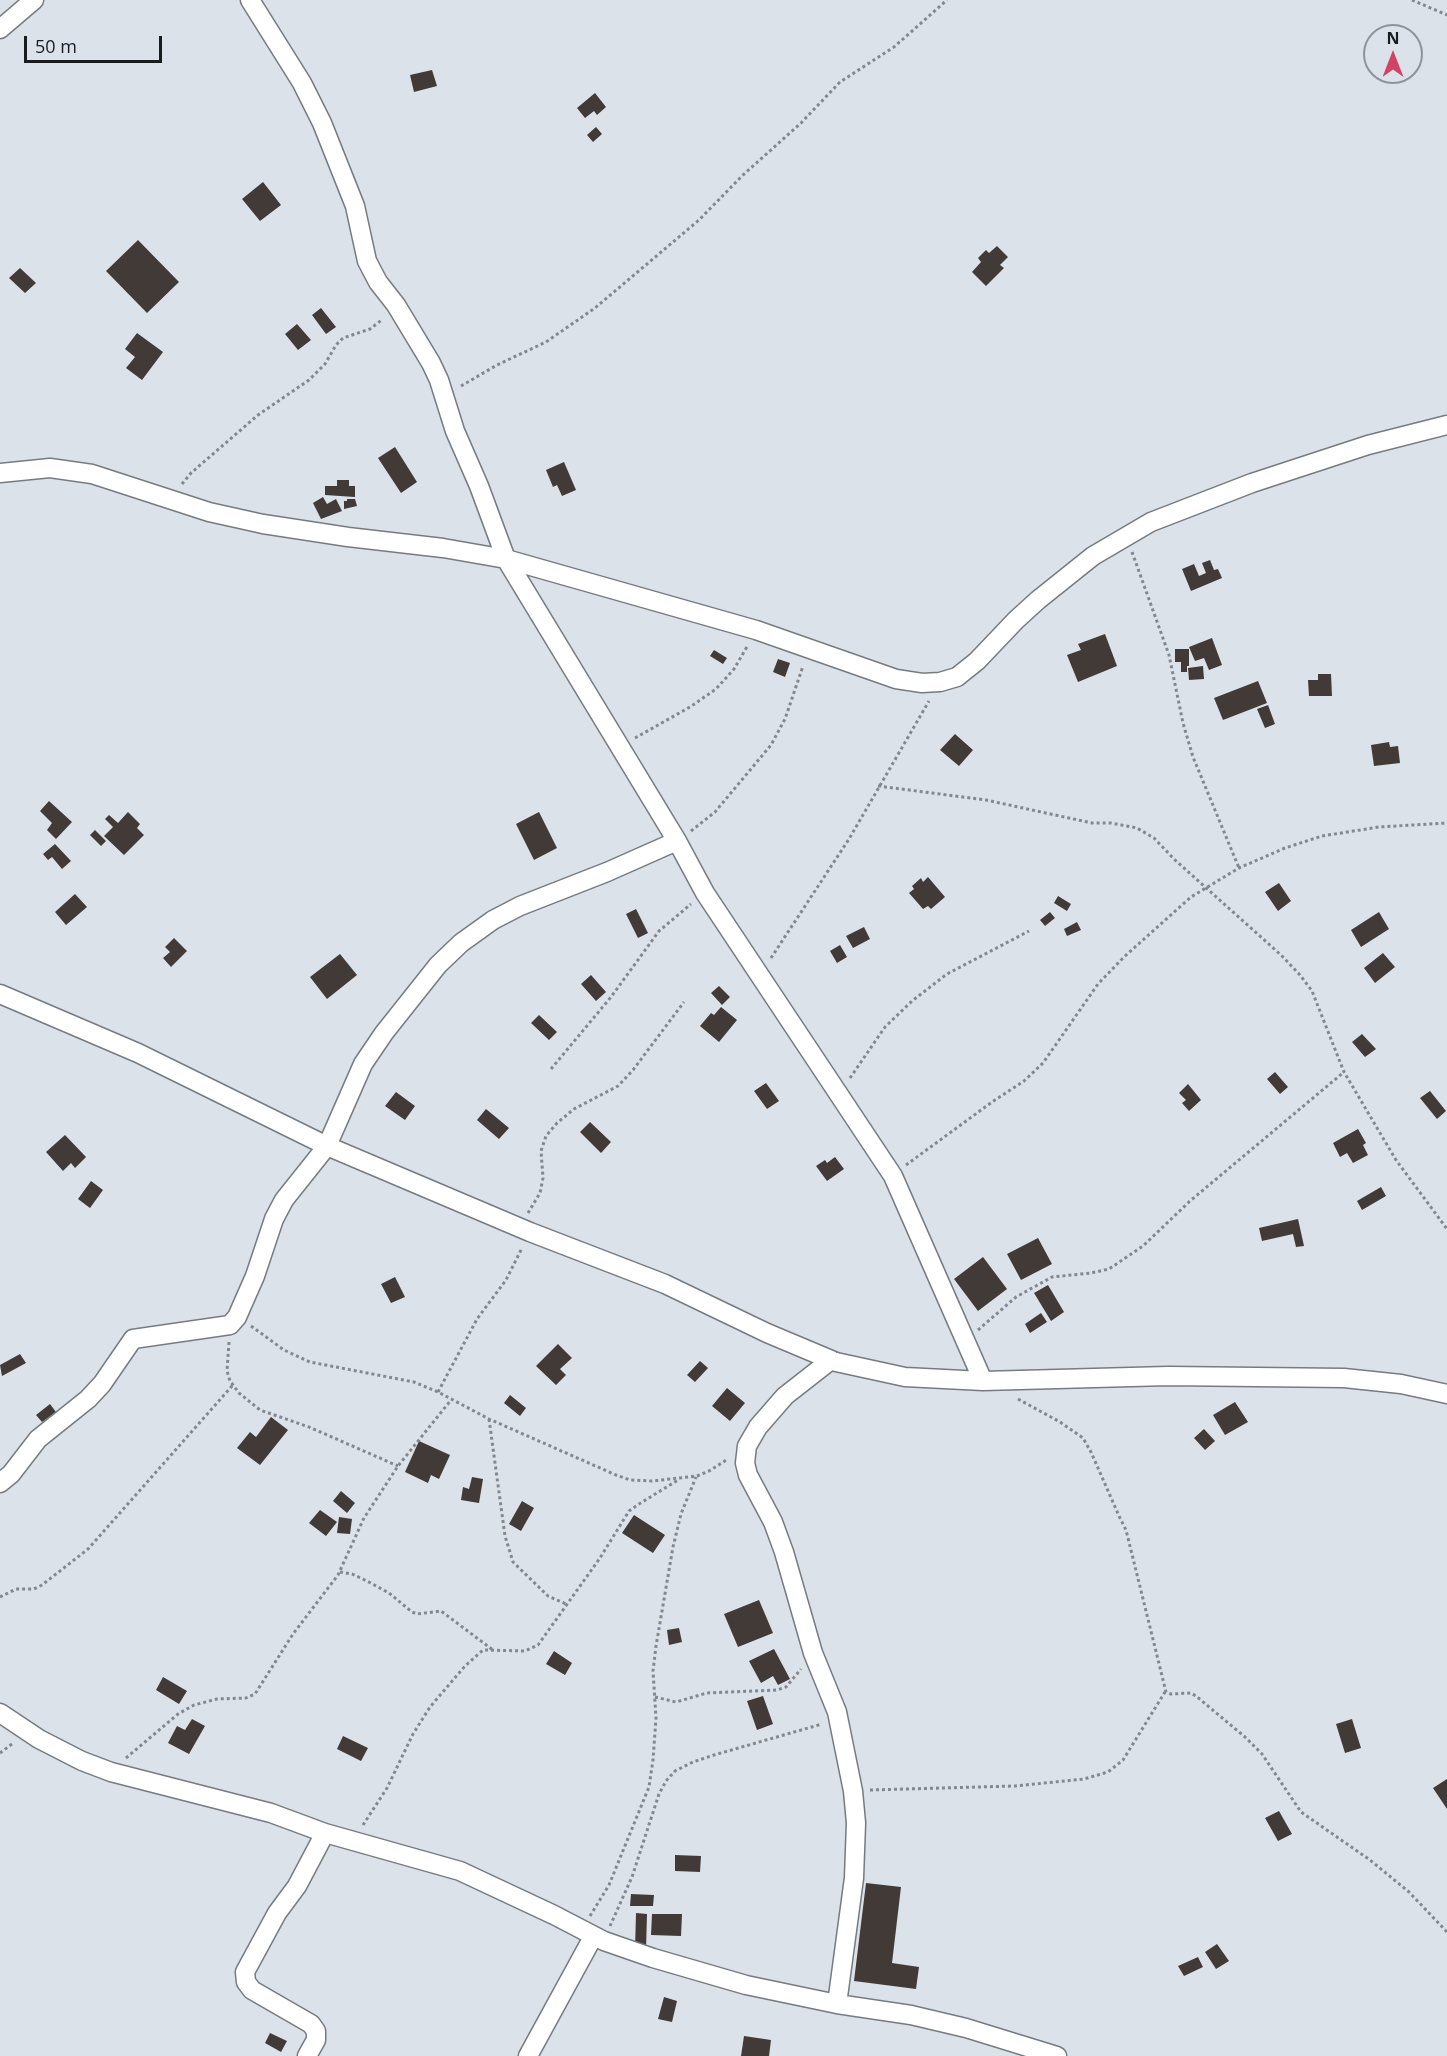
<!DOCTYPE html>
<html>
<head>
<meta charset="utf-8">
<style>
	body { margin:0 }
	#map { position:relative; width:1447px; height:2056px; overflow:hidden; background:#dce2ea; font-family:"Open Sans",sans-serif }
	canvas { display:block }
	.north { position:absolute; left:1363px; top:24px; width:60px; height:60px; box-sizing:border-box; background:#dce2ea; border:2px solid #8e9399; border-radius:50%; rotate:0deg; font-size:16px; font-weight:700; line-height:24px; text-align:center; color:#1a1d1f }
	.north::after { content:''; display:block; margin:auto; width:21px; height:27px; background:#d24262; clip-path:polygon(50% 0,100% 100%,50% 72%,0 100%) }
	.scale { position:absolute; left:24px; top:36px; width:138px; height:27px; box-sizing:border-box; border:3px solid #1a1d1f; border-top:0; padding-left:8px; font-size:18px; line-height:21px; white-space:nowrap; color:#1a1d1f; -webkit-text-stroke:4px #dce2ea; paint-order:stroke }
</style>
</head>
<body>
<div id="map">
<canvas width="1447" height="2056"></canvas>
<div class="north">N</div>
<div class="scale">50 m</div>
</div>
<script>
const ctx = document.querySelector('canvas').getContext('2d');
ctx.lineJoin = 'round';
function paint(path, color) { ctx.fillStyle = color; ctx.fill(path, 'evenodd'); }
const toPath = rows => new Path2D(rows.map(r => 'M' + r).join(''));
function stroke(path, color, width, dash) { ctx.strokeStyle = color; ctx.lineWidth = width; ctx.lineCap = dash ? 'butt' : 'round'; ctx.setLineDash(dash || []); ctx.stroke(path); }
paint(toPath([
	[432,70,437,86,414,92,410,75],
	[595,93,606,107,597,115,594,111,585,118,577,108],
	[596,127,602,134,593,142,587,135],
	[263,182,281,205,260,221,242,199],
	[138,240,179,282,147,313,106,271],
	[997,246,1008,257,1000,265,1004,268,986,286,972,272,981,262,978,258,986,250,989,253],
	[20,268,36,283,25,293,9,278],
	[321,308,336,327,326,334,312,315],
	[297,324,311,340,298,350,285,334],
	[137,333,163,352,142,380,126,368,135,357,125,349],
	[395,447,417,482,401,493,378,458],
	[564,462,576,490,562,496,557,485,553,487,546,470],
	[337,480,349,480,349,486,355,486,355,497,325,495,325,486,337,486],
	[323,497,327,504,336,499,342,511,321,519,313,503],
	[347,499,355,499,357,506,344,509,344,501,347,501],
	[1210,560,1214,570,1218,569,1222,578,1191,591,1182,569,1194,564,1199,576,1206,573,1202,563],
	[1105,634,1117,666,1078,682,1067,655,1081,650,1078,644],
	[1212,638,1222,665,1209,670,1204,658,1195,661,1189,647],
	[1175,649,1189,649,1189,666,1187,666,1187,672,1181,672,1181,662,1175,662],
	[714,650,727,658,723,664,710,656],
	[778,659,790,663,785,677,773,672],
	[1203,666,1204,679,1189,680,1188,668],
	[1318,674,1331,674,1332,696,1309,696,1308,680,1318,680],
	[1258,681,1267,703,1223,720,1214,698],
	[1268,705,1275,724,1265,728,1257,709],
	[955,734,973,750,959,766,940,750],
	[1389,742,1390,747,1398,746,1400,763,1374,766,1371,745],
	[49,801,72,822,56,839,47,830,52,823,40,811],
	[128,812,140,824,137,828,144,835,124,855,104,836,113,827,105,819,109,815,118,823],
	[539,812,557,848,534,860,516,824],
	[95,830,106,841,101,846,90,835],
	[55,844,71,861,62,869,52,857,48,860,43,854],
	[928,877,945,897,931,909,928,906,923,909,909,893,914,889,912,886,921,878,923,882],
	[1279,883,1291,901,1278,911,1265,892],
	[75,894,87,907,66,925,55,912],
	[1058,896,1071,904,1067,911,1054,903],
	[636,909,648,933,638,938,626,914],
	[1050,912,1055,918,1045,926,1040,920],
	[1379,912,1389,929,1361,947,1351,930],
	[1077,922,1081,930,1067,936,1064,929],
	[864,927,870,939,853,948,846,936],
	[174,938,187,951,171,967,163,958,170,952,165,947],
	[840,945,847,957,837,963,830,951],
	[1383,953,1395,967,1375,983,1364,968],
	[340,954,357,975,327,999,310,977],
	[591,975,606,992,596,1001,581,984],
	[719,986,730,997,722,1005,711,993],
	[721,1007,737,1020,719,1042,700,1026,711,1013,714,1015],
	[539,1015,557,1032,549,1040,531,1023],
	[1362,1034,1376,1049,1365,1057,1352,1042],
	[1275,1072,1288,1087,1280,1094,1267,1079],
	[766,1083,779,1101,767,1109,754,1091],
	[1188,1084,1201,1100,1189,1111,1182,1103,1186,1100,1179,1093],
	[1430,1091,1446,1111,1437,1119,1420,1098],
	[396,1092,415,1106,405,1120,385,1106],
	[486,1109,509,1128,499,1139,477,1120],
	[590,1122,611,1142,601,1153,580,1132],
	[1358,1129,1366,1143,1363,1145,1368,1155,1353,1163,1347,1153,1340,1157,1333,1143],
	[65,1135,86,1157,75,1168,71,1163,63,1171,46,1152],
	[835,1157,844,1169,827,1181,816,1166,825,1160,827,1163],
	[91,1181,103,1190,90,1208,78,1199],
	[1381,1187,1386,1196,1362,1210,1357,1201],
	[1298,1219,1304,1246,1296,1247,1293,1234,1262,1241,1259,1228],
	[1038,1238,1052,1264,1021,1280,1007,1254],
	[983,1257,1007,1289,978,1311,954,1279],
	[395,1277,405,1297,391,1303,381,1284],
	[1048,1285,1064,1312,1051,1321,1034,1293],
	[1041,1313,1047,1322,1030,1333,1025,1324],
	[558,1344,572,1358,560,1369,566,1375,556,1385,536,1366],
	[20,1354,26,1363,2,1376,0,1365],
	[700,1361,708,1368,695,1382,687,1375],
	[727,1388,745,1403,730,1421,712,1406],
	[510,1395,526,1408,520,1416,504,1403],
	[1235,1402,1248,1422,1225,1435,1213,1415],
	[50,1404,56,1412,42,1422,36,1415],
	[271,1417,288,1430,260,1465,237,1448,250,1432,256,1437],
	[1204,1429,1215,1441,1205,1450,1194,1438],
	[419,1441,450,1455,439,1479,431,1475,428,1483,405,1472],
	[472,1477,483,1479,479,1503,461,1500,463,1487,469,1489],
	[341,1491,355,1503,347,1513,333,1501],
	[522,1501,534,1508,521,1531,509,1524],
	[320,1510,337,1522,326,1536,309,1523],
	[634,1515,665,1535,653,1553,622,1533],
	[339,1517,352,1519,350,1534,337,1533],
	[759,1600,773,1633,738,1647,724,1614],
	[679,1628,682,1642,669,1645,667,1630],
	[774,1649,790,1679,778,1685,773,1676,761,1683,749,1661],
	[554,1651,572,1663,565,1675,546,1664],
	[163,1677,187,1691,179,1704,156,1690],
	[763,1696,773,1724,757,1730,747,1701],
	[192,1719,205,1726,189,1754,168,1743,177,1726,185,1730],
	[1352,1719,1361,1748,1345,1753,1336,1724],
	[343,1736,368,1748,361,1761,337,1749],
	[1447,1779,1447,1809,1433,1788],
	[1279,1811,1292,1834,1278,1841,1265,1818],
	[675,1855,701,1856,700,1872,675,1871],
	[866,1883,901,1887,892,1963,919,1967,916,1989,854,1981],
	[631,1894,654,1895,653,1906,630,1906],
	[636,1913,647,1914,646,1950,635,1950],
	[652,1914,682,1914,681,1936,651,1935],
	[1217,1944,1229,1961,1216,1969,1205,1952],
	[1198,1957,1203,1967,1184,1976,1178,1966],
	[664,1997,677,2001,672,2022,658,2019],
	[270,2033,287,2041,281,2052,265,2043],
	[744,2036,771,2040,769,2056,741,2056]
]), '#423a36');
const street = toPath([
	[250,0,302,83,322,123,355,206,367,261,378,282,396,305,431,363,439,380,455,431,479,486,506,559,677,841,705,893,893,1176,983,1381],
	[0,29,34,0],
	[0,473,50,468,92,474,209,512,263,524,348,537,443,548,506,559,756,630,896,679,922,683,940,682,957,677,977,661,1016,620,1038,600,1093,556,1151,522,1252,483,1368,445,1447,425],
	[0,994,138,1053,327,1146,530,1232,665,1284,767,1333,836,1362,905,1377,983,1381,1168,1376,1344,1378,1401,1384,1447,1394],
	[831,1360,785,1396,758,1427,747,1446,745,1463,748,1475,773,1522,784,1552,813,1653,837,1712,853,1791,856,1823,854,1878,837,2004],
	[0,1483,11,1474,38,1439,88,1399,102,1384,133,1339,230,1325,237,1317,255,1276,274,1219,284,1200,327,1146,363,1064,384,1033,438,965,461,943,493,920,520,906,607,872,677,841],
	[0,1713,39,1739,82,1761,111,1772,271,1813,325,1833,460,1871,554,1915,604,1941,653,1958,746,1985,837,2004,911,2015,966,2028,1057,2056],
	[307,2056,316,2040,316,2031,311,2024,252,1990,246,1982,245,1972,277,1913,297,1886,325,1833],
	[528,2056,593,1937]
]);
stroke(street, '#767b82', 21);
stroke(toPath([
	[1412,0,1447,15],
	[461,386,497,365,546,342,595,308,699,220,742,176,801,123,840,82,894,47,947,0],
	[182,484,191,473,258,415,309,380,325,364,336,345,343,338,370,329,383,319],
	[1132,552,1169,655,1183,723,1193,757,1239,868],
	[635,738,690,707,716,689,734,669,748,645],
	[878,786,986,800,1092,823,1111,823,1137,828,1154,838,1174,859,1282,956,1300,975,1312,991,1344,1072,1396,1160,1447,1229],
	[691,831,715,812,771,745,785,719,803,666],
	[771,958,849,839,929,701],
	[551,1069,611,997,659,931,691,904],
	[850,1078,885,1027,912,1001,947,974,1029,931],
	[906,1165,992,1102,1024,1081,1043,1063,1098,984,1124,957,1191,897,1239,868,1285,848,1322,836,1379,827,1447,823],
	[528,1213,540,1193,543,1178,541,1151,546,1136,557,1123,574,1109,618,1086,633,1070,684,1002],
	[251,1326,284,1350,310,1362,414,1382,438,1392,489,1419,616,1475,630,1480,652,1481,697,1476,709,1471,728,1459],
	[978,1330,1016,1297,1052,1277,1091,1273,1109,1269,1143,1246,1190,1201,1344,1072],
	[229,1342,227,1371,230,1381,239,1393,260,1410,309,1427,398,1466],
	[438,1392,477,1319,506,1280,522,1248],
	[1018,1399,1060,1422,1083,1438,1091,1452,1119,1516,1126,1530,1166,1692,1171,1694,1191,1693,1196,1696,1245,1737,1262,1754,1301,1812,1370,1860,1409,1892,1447,1932],
	[489,1419,505,1536,513,1562,548,1596,566,1604],
	[340,1572,352,1574,367,1581,389,1593,412,1612,417,1614,441,1611,493,1650],
	[0,1597,16,1589,34,1589,42,1585,88,1549,233,1385],
	[655,1697,676,1702,707,1693,777,1690,786,1687,801,1669],
	[0,1753,12,1744],
	[126,1758,178,1714,194,1705,217,1699,246,1698,255,1694,293,1634,338,1575,364,1518,398,1466,451,1400],
	[870,1790,1015,1786,1084,1779,1108,1772,1123,1760,1165,1692],
	[363,1825,387,1788,413,1734,430,1707,465,1666,483,1650,525,1651,538,1645,600,1558,629,1511,639,1504,678,1480],
	[590,1916,609,1885,649,1787,653,1760,656,1718,653,1671,656,1646,673,1547,681,1514,696,1477],
	[610,1926,632,1877,659,1794,666,1781,675,1771,693,1762,714,1755,822,1724]
]), '#84888e', 3, [3, 3]);
stroke(street, '#fff', 18);
</script>
</body>
</html>
